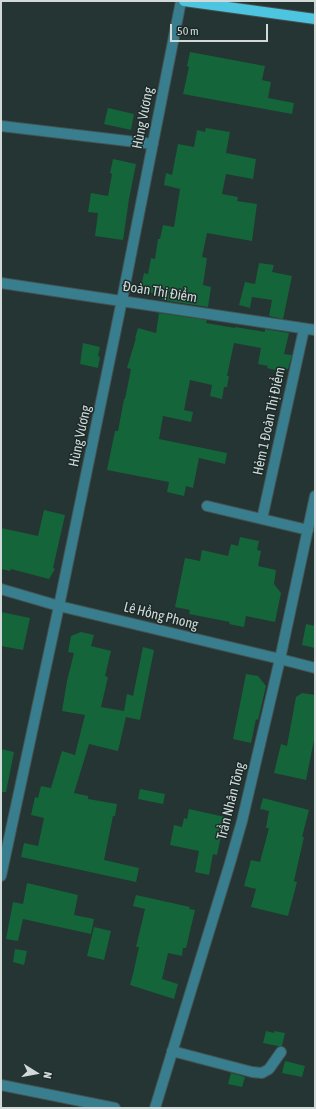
<!DOCTYPE html>
<html>
<head>
<meta charset="utf-8">
<style>
	body { margin:0 }
	#map { position:relative; width:316px; height:1109px; overflow:hidden; background:#253533; font-family:"Asap Condensed",sans-serif }
	canvas { display:block }
	.frame { position:absolute; inset:0; border:2px solid #d1dad8; pointer-events:none }
	.north { position:absolute; left:16px; top:1053px; width:40px; height:40px; -webkit-text-stroke:3px #1c2b29; paint-order:stroke; rotate:101deg; font-size:11px; font-weight:700; line-height:16px; text-align:center; color:#d1dad8 }
	.north::after { content:''; display:block; margin:auto; width:14px; height:18px; background:#d1dad8; clip-path:polygon(50% 0,100% 100%,50% 72%,0 100%) }
	.scale { position:absolute; left:170px; top:24px; width:98px; height:18px; box-sizing:border-box; border:2px solid #d1dad8; border-top:0; padding-left:5px; font-size:12px; line-height:14px; white-space:nowrap; color:#d1dad8; -webkit-text-stroke:3px #1c2b29; paint-order:stroke }
</style>
</head>
<body>
<div id="map">
<canvas width="316" height="1109"></canvas>
<div class="frame"></div>
<div class="north">N</div>
<div class="scale">50 m</div>
</div>
<script>
const ctx = document.querySelector('canvas').getContext('2d');
ctx.lineJoin = 'round';
function paint(path, color) { ctx.fillStyle = color; ctx.fill(path, 'evenodd'); }
const toPath = rows => new Path2D(rows.map(r => 'M' + r).join(''));
function stroke(path, color, width, dash) { ctx.strokeStyle = color; ctx.lineWidth = width; ctx.lineCap = dash ? 'butt' : 'round'; ctx.setLineDash(dash || []); ctx.stroke(path); }
function write(font, color, halo, rows, align = 'center') {
  ctx.font = font + ' "Asap Condensed",sans-serif'; ctx.lineWidth = 3; ctx.setLineDash([]); ctx.textBaseline = 'middle'; ctx.strokeStyle = halo; ctx.fillStyle = color; for (const [text, x, y, turn = 0] of rows) {
    ctx.save(); ctx.translate(x, y); ctx.rotate((+turn || 0) * Math.PI / 180); ctx.textAlign = isNaN(turn) ? turn : align; if (halo) ctx.strokeText(text, 0, 0); ctx.fillText(text, 0, 0); ctx.restore();
  }
}
paint(toPath([
	[190,52,265,66,262,80,271,82,268,98,294,103,292,114,183,94,189,67,187,66],
	[108,108,134,114,131,130,104,124],
	[206,128,230,132,226,153,256,159,253,179,226,174,222,194,238,197,237,201,257,204,252,241,207,233,202,257,207,258,203,285,211,287,208,307,162,300,163,295,140,291,144,273,148,274,151,258,155,259,158,239,160,239,163,225,174,227,180,189,164,185,166,173,172,175,178,144,194,147,197,130,205,132],
	[113,159,136,164,129,199,123,240,95,236,98,213,88,212,91,193,108,196,112,174,110,173],
	[259,263,274,265,272,272,292,276,283,319,269,316,272,300,252,297,250,308,239,305,245,282,255,284],
	[159,313,207,320,206,323,235,328,235,327,265,332,265,329,289,333,284,354,292,355,288,369,281,368,280,371,267,368,268,366,258,364,261,348,234,343,227,376,229,376,227,387,224,387,222,399,210,396,212,385,190,380,184,410,193,412,191,422,163,416,159,439,227,453,225,464,199,458,193,488,186,486,184,496,167,492,169,482,107,470,115,431,118,431,124,399,125,399,131,369,127,368,136,338,135,338,138,328,156,333],
	[83,343,100,347,98,356,100,357,98,368,80,364],
	[44,510,65,515,53,568,55,569,49,579,11,569,10,571,1,569,1,528,38,536],
	[240,537,259,541,257,550,261,551,258,566,276,570,274,584,281,593,275,622,246,616,244,627,229,624,230,622,189,614,190,610,175,607,185,558,200,561,202,550,228,556,231,544,238,546],
	[1,612,30,618,23,650,1,646],
	[306,624,315,626,315,648,302,645],
	[81,632,94,635,91,646,111,651,105,676,108,677,101,707,124,711,127,694,133,696,143,647,154,650,140,720,126,717,118,751,89,744,74,793,88,796,88,799,117,804,115,816,113,816,104,860,139,868,136,882,21,857,24,843,38,846,44,818,31,815,35,797,38,798,41,786,51,788,62,751,75,755,85,715,62,711,67,681,74,653,68,652,71,636],
	[246,674,258,676,266,686,258,720,256,719,251,743,233,739],
	[302,693,315,695,315,735,306,780,274,773,281,744,287,746,296,697],
	[1,749,14,752,6,792,1,792],
	[140,789,165,794,163,804,138,799],
	[263,798,309,810,302,837,304,837,294,881,297,882,288,916,251,907,256,889,244,886,251,860,260,862,269,828,266,828,269,811,260,809],
	[189,809,225,817,217,855,213,854,209,875,195,872,199,851,170,845,174,825,182,827,184,818,187,819],
	[27,883,78,895,74,915,94,919,91,934,23,919,18,941,6,939,13,902,23,904],
	[136,895,190,907,189,909,195,910,186,948,183,948,182,956,168,953,162,979,178,984,174,999,130,985,133,974,139,947,136,947,145,909,133,906],
	[94,927,111,931,104,960,87,956],
	[15,949,27,951,24,965,13,962],
	[266,1031,274,1033,274,1031,285,1033,282,1046,278,1046,263,1043],
	[285,1061,305,1066,302,1077,282,1073],
	[231,1073,245,1077,242,1087,228,1084]
]), '#146539');
const minor = toPath([
	[1,126,153,144],
	[1,283,315,330],
	[207,506,308,530],
	[262,519,304,329],
	[1,589,59,606,280,659,315,668],
	[1,876,59,606,122,300,181,1],
	[172,1051,252,1072,262,1073,269,1069,281,1052],
	[1,1085,115,1108],
	[155,1108,230,863,242,821,280,659,315,496]
]);
const major = toPath([
	[184,1,315,19]
]);
stroke(minor, '#445351', 12);
stroke(major, '#445351', 12);
stroke(minor, '#387e8e', 10);
stroke(major, '#4ec5e0', 10);
write('14px', '#d1dad8', '#1c2b29', [
	["Hùng Vương",143,118,-79],
	["Đoàn Thị Điểm",160,292,9],
	["Hẻm 1 Đoàn Thị Điểm",269,421,-78],
	["Hùng Vương",80,436,-78],
	["Lê Hồng Phong",161,616,14],
	["Trần Nhân Tông",231,801,-76]
]);
</script>
</body>
</html>
